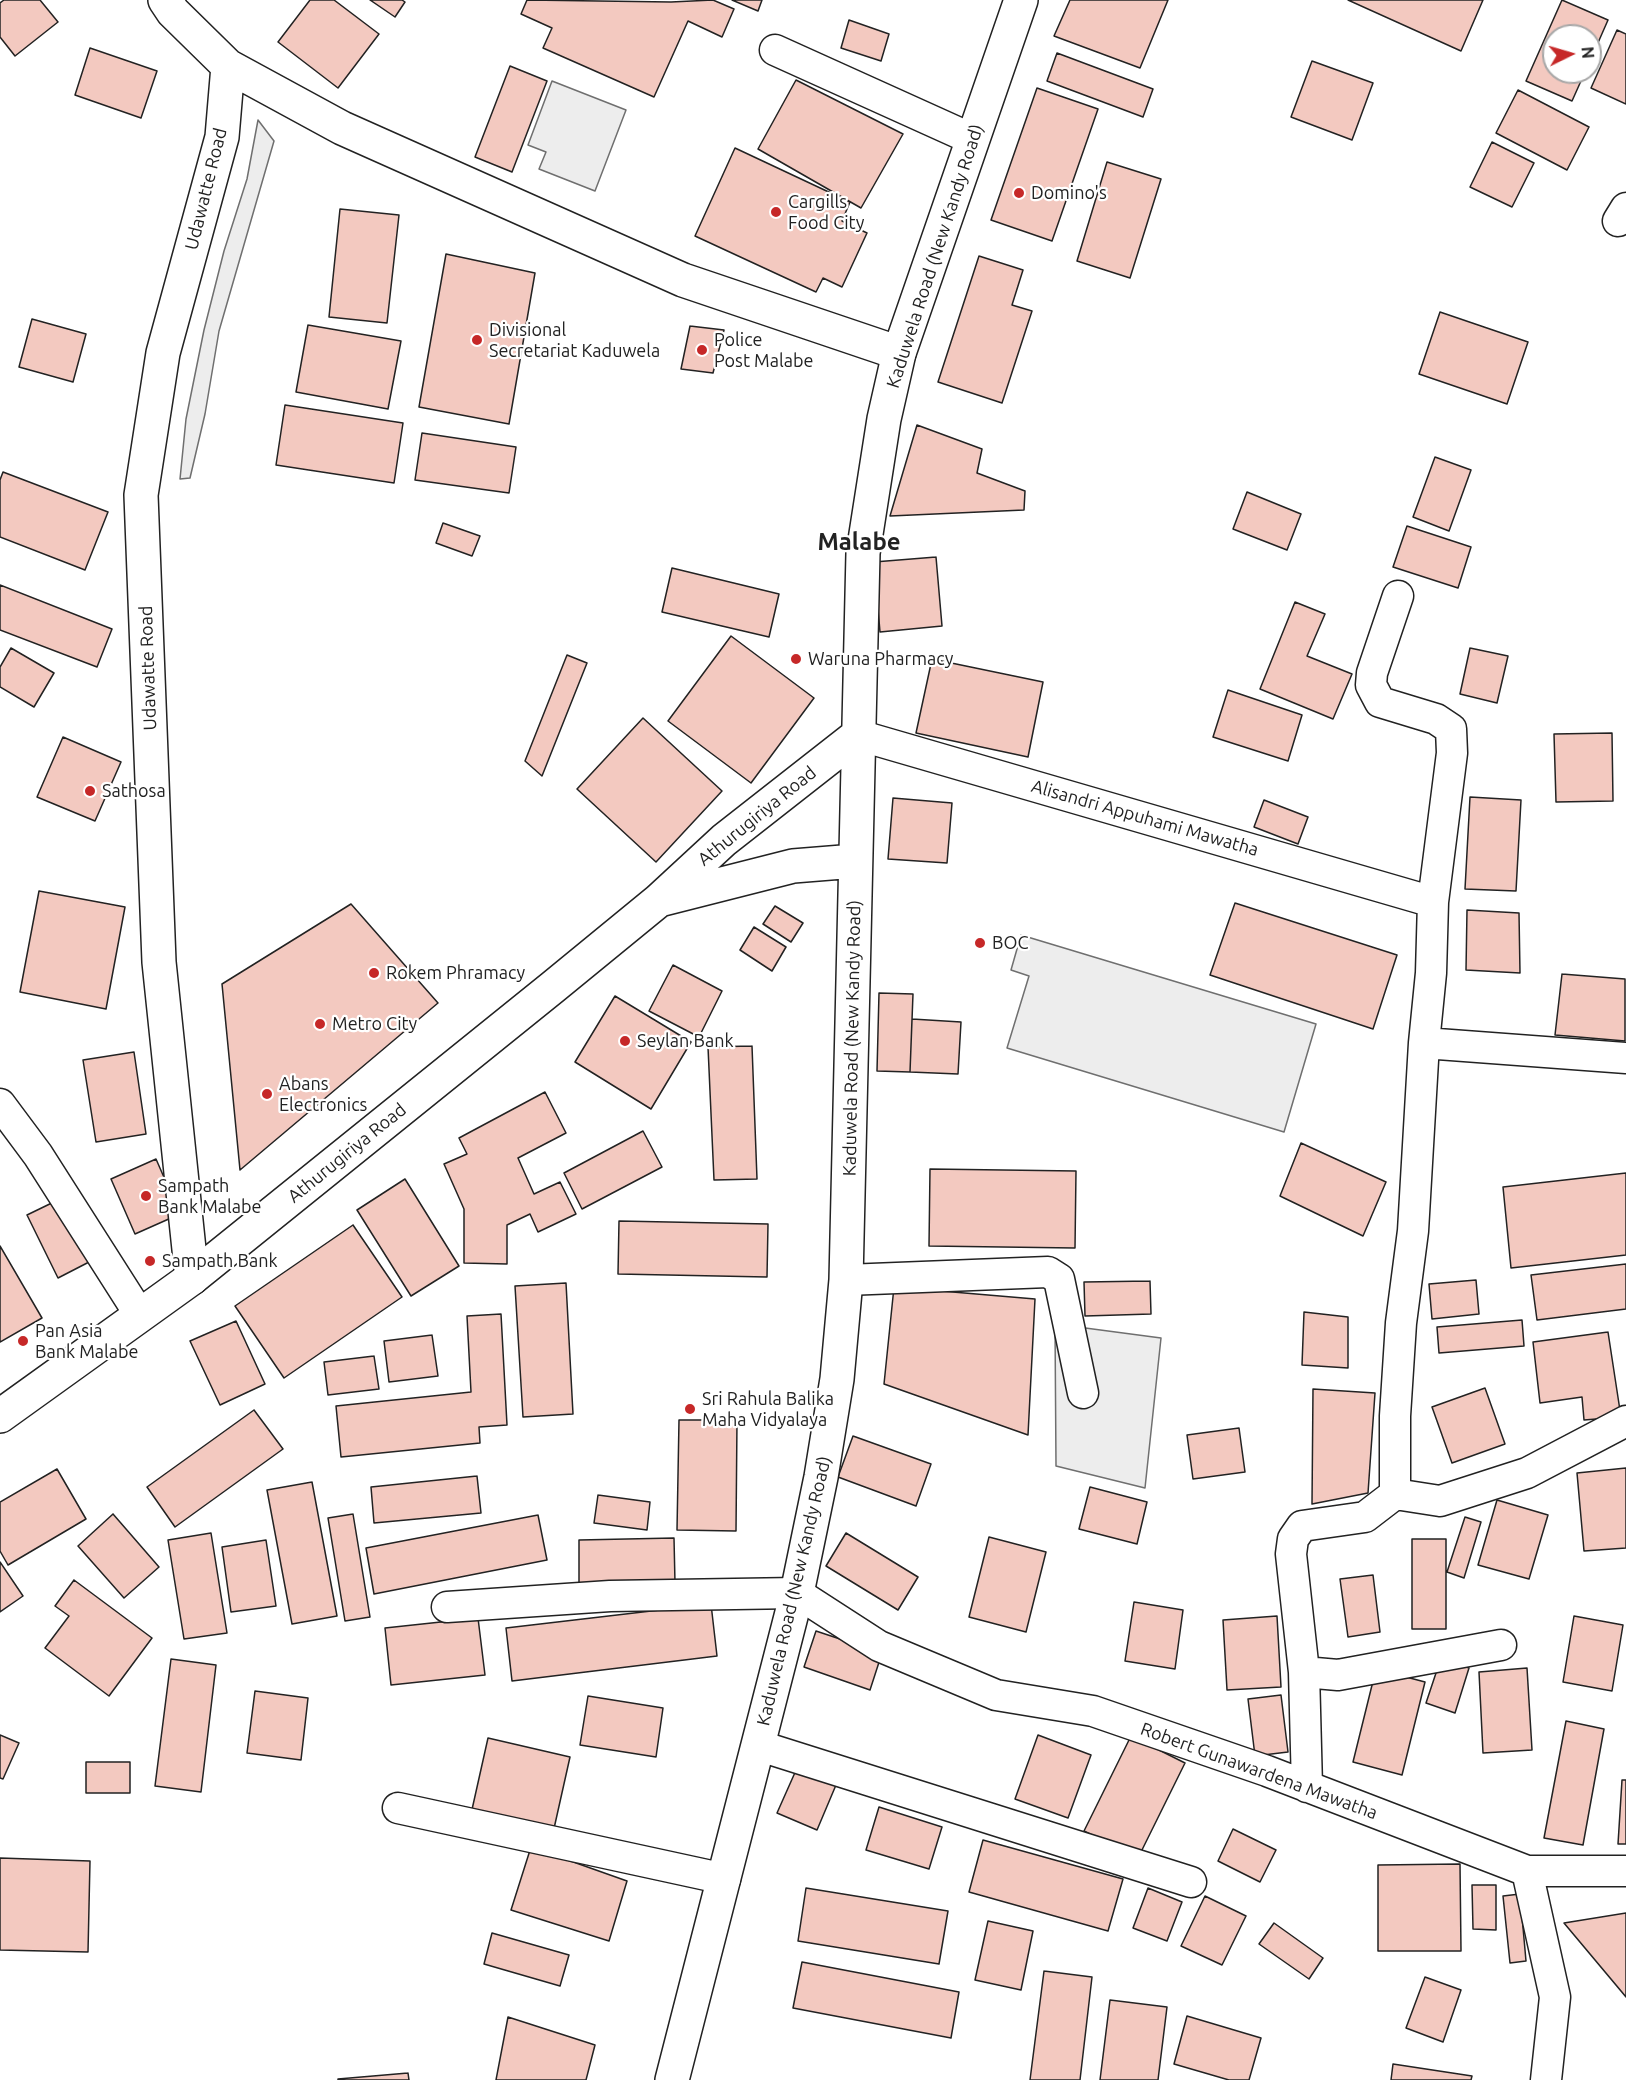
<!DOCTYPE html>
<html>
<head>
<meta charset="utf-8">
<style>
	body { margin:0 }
	#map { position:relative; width:1626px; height:2080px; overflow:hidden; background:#fff; font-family:Ubuntu,sans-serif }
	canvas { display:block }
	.north { position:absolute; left:1542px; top:24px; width:60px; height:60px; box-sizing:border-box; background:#fff; border:2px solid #a7a7a7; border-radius:50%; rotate:85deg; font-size:16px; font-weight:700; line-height:24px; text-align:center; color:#222 }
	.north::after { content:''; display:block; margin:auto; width:21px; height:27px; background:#c62828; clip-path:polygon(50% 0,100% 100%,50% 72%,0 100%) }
</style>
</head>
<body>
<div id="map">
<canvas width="1626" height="2080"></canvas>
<div class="north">N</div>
</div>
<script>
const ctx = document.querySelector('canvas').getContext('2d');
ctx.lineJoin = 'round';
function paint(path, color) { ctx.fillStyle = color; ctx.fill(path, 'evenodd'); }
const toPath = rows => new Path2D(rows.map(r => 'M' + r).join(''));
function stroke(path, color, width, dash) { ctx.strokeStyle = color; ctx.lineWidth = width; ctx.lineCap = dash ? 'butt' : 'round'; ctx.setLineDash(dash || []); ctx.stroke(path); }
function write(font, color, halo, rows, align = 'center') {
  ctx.font = font + ' Ubuntu,sans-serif'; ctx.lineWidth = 4.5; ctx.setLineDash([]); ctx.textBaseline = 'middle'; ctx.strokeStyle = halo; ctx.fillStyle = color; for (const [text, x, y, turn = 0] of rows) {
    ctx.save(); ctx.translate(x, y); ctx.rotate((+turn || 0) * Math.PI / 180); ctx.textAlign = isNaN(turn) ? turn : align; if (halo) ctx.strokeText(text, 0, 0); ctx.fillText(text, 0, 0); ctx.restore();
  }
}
const parking = toPath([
	[552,81,626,110,595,191,539,169,546,152,528,145,552,81],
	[258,120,274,141,219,331,205,414,190,478,180,479,186,419,204,330,224,251,247,179,258,120],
	[1021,935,1316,1024,1284,1132,1007,1048,1029,976,1011,970,1021,935],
	[1055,1324,1161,1338,1145,1488,1056,1466,1055,1324]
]);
paint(parking, '#ededed');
stroke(parking, '#6f6f6f', 1.5);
const building = toPath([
	[4,0,40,0,58,22,15,56,0,37,0,3,4,0],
	[310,0,334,0,379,34,338,88,278,42,310,0],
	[370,0,402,0,405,2,395,17,370,0],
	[527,0,671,2,713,0,734,9,722,37,688,21,654,97,543,48,552,28,521,14,527,0],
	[732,0,762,0,758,11,732,0],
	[1070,0,1168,0,1140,68,1054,36,1070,0],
	[1348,0,1483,0,1461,51,1348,0],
	[1562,0,1608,20,1590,61,1590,36,1554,36,1554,72,1585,72,1572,101,1526,81,1562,0],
	[849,20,889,34,881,61,841,48,849,20],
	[1617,30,1626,34,1626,104,1591,88,1617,30],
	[90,48,157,71,141,118,75,95,90,48],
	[1057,53,1153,89,1143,117,1047,81,1057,53],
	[1312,61,1373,83,1352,140,1291,117,1312,61],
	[510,66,547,81,512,172,475,157,510,66],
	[796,80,903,134,861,208,758,149,796,80],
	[1037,88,1098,109,1052,241,991,220,1037,88],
	[1518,90,1589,127,1567,170,1496,133,1518,90],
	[1492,142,1534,163,1512,207,1470,187,1492,142],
	[735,148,850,202,842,221,867,233,842,287,823,278,816,292,695,236,735,148],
	[1107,162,1161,179,1130,278,1077,261,1107,162],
	[340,209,399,215,387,323,329,317,340,209],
	[446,254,535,273,509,424,419,407,446,254],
	[979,256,1023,270,1012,305,1032,311,1002,403,938,382,979,256],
	[1440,312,1528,342,1507,404,1419,374,1440,312],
	[32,319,86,334,73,382,19,367,32,319],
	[308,325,401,341,388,409,296,392,308,325],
	[690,326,724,330,713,373,681,369,690,326],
	[285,405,403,423,394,483,276,465,285,405],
	[917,425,982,449,977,473,1025,491,1024,510,890,516,917,425],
	[422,433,516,447,509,493,415,480,422,433],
	[1435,457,1471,470,1449,531,1413,517,1435,457],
	[3,472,108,512,85,570,0,537,0,480,3,472],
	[1247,492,1301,514,1287,550,1233,529,1247,492],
	[443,523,480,536,472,556,436,543,443,523],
	[1407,526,1471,547,1458,588,1393,567,1407,526],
	[936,557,942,626,880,632,874,562,936,557],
	[672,568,779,594,769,637,662,612,672,568],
	[0,585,112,629,97,667,0,630,0,585],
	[1295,602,1325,614,1307,656,1352,674,1333,719,1260,689,1295,602],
	[731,636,814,698,751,783,668,721,731,636],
	[11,648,54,673,34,707,0,687,0,667,11,648],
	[1470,648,1508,656,1497,703,1460,694,1470,648],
	[567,655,587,663,542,776,525,761,567,655],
	[932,659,1043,682,1028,757,916,733,932,659],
	[1228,690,1302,715,1288,761,1213,737,1228,690],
	[643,718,722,791,656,862,577,789,643,718],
	[1612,733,1613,801,1556,802,1554,734,1612,733],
	[63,737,121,762,95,821,37,797,63,737],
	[1470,797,1521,800,1516,891,1465,889,1470,797],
	[893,798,952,803,947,863,888,859,893,798],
	[1264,800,1308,817,1298,844,1254,827,1264,800],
	[39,891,125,907,106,1009,20,992,39,891],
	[1235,903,1397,955,1373,1029,1210,975,1235,903],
	[351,904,438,1003,240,1170,222,984,351,904],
	[775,906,803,923,791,942,763,924,775,906],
	[1467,910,1519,913,1520,973,1466,970,1467,910],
	[754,927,786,947,772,971,740,950,754,927],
	[673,965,722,991,699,1037,649,1011,673,965],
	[1562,974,1625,979,1625,1041,1555,1035,1562,974],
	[879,993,913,994,910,1072,877,1071,879,993],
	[615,996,691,1042,651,1109,575,1062,615,996],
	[912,1019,961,1022,958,1074,910,1072,912,1019],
	[752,1046,757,1179,714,1180,708,1047,752,1046],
	[134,1052,146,1134,96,1142,83,1060,134,1052],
	[545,1092,566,1133,518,1158,534,1194,560,1182,576,1214,538,1232,530,1214,507,1225,507,1264,464,1263,464,1209,444,1164,467,1154,459,1138,545,1092],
	[643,1131,662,1167,582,1209,564,1173,643,1131],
	[1301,1143,1386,1182,1363,1236,1280,1196,1301,1143],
	[156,1159,180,1214,135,1234,111,1179,156,1159],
	[930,1169,1076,1171,1075,1248,929,1246,930,1169],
	[1626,1173,1626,1255,1511,1268,1503,1187,1626,1173],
	[405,1179,459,1266,411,1296,357,1210,405,1179],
	[60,1199,91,1261,58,1278,27,1215,60,1199],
	[619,1221,768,1224,767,1277,618,1274,619,1221],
	[353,1225,402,1297,284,1378,235,1306,353,1225],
	[0,1246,42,1318,0,1342,0,1246],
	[1626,1264,1626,1309,1537,1320,1531,1275,1626,1264],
	[1476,1280,1479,1314,1432,1319,1429,1284,1476,1280],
	[1150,1281,1151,1314,1085,1316,1084,1282,1150,1281],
	[566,1283,573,1414,523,1417,515,1286,566,1283],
	[894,1287,1035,1299,1028,1435,884,1384,894,1287],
	[1304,1312,1348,1317,1348,1368,1302,1365,1304,1312],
	[501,1314,507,1425,479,1427,480,1443,341,1457,336,1406,471,1392,467,1316,501,1314],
	[1522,1320,1524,1346,1439,1353,1437,1327,1522,1320],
	[236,1321,265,1384,220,1405,190,1341,236,1321],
	[1608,1332,1621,1417,1584,1420,1582,1397,1540,1403,1533,1342,1608,1332],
	[432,1335,438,1376,389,1382,384,1341,432,1335],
	[374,1356,379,1389,328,1395,324,1362,374,1356],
	[1485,1388,1505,1444,1452,1463,1432,1407,1485,1388],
	[1313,1389,1375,1393,1368,1493,1312,1504,1313,1389],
	[254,1410,283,1449,175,1527,147,1487,254,1410],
	[679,1420,737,1420,736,1531,677,1530,679,1420],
	[1239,1428,1245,1472,1193,1479,1187,1435,1239,1428],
	[853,1436,931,1464,916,1506,838,1477,853,1436],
	[1626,1468,1626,1548,1584,1551,1577,1473,1626,1468],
	[57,1469,86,1519,8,1565,0,1551,0,1502,57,1469],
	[477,1476,481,1513,374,1523,371,1487,477,1476],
	[312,1482,337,1616,292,1624,267,1490,312,1482],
	[1090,1487,1147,1502,1137,1544,1079,1529,1090,1487],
	[598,1495,650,1502,647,1530,594,1523,598,1495],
	[1497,1500,1548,1515,1529,1579,1478,1565,1497,1500],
	[113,1514,159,1567,124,1598,78,1546,113,1514],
	[353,1514,370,1617,345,1621,328,1518,353,1514],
	[538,1515,547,1560,374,1594,366,1548,538,1515],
	[1465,1517,1481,1522,1464,1578,1447,1572,1465,1517],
	[211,1533,227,1633,184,1639,168,1540,211,1533],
	[846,1533,918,1577,898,1610,826,1566,846,1533],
	[989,1537,1046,1552,1026,1632,969,1617,989,1537],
	[674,1538,675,1583,579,1585,579,1540,674,1538],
	[1412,1539,1446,1539,1446,1629,1412,1629,1412,1539],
	[266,1540,276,1606,231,1612,222,1547,266,1540],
	[0,1562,23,1596,0,1612,0,1562],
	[1373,1575,1380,1632,1348,1637,1340,1579,1373,1575],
	[74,1580,152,1638,109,1696,45,1648,69,1616,55,1606,74,1580],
	[1134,1602,1183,1610,1175,1669,1125,1661,1134,1602],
	[711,1604,717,1656,512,1681,506,1628,711,1604],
	[1277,1616,1281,1687,1227,1690,1223,1620,1277,1616],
	[1574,1616,1623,1625,1612,1691,1563,1682,1574,1616],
	[478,1618,485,1675,391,1685,385,1628,478,1618],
	[816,1631,882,1653,870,1690,804,1667,816,1631],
	[1441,1658,1469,1668,1455,1713,1426,1703,1441,1658],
	[171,1659,216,1665,201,1792,155,1786,171,1659],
	[1527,1668,1532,1750,1483,1753,1479,1672,1527,1668],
	[1376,1669,1425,1682,1402,1775,1353,1762,1376,1669],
	[255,1691,308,1698,301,1760,247,1753,255,1691],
	[1281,1695,1288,1752,1255,1756,1248,1699,1281,1695],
	[588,1696,663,1708,656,1757,580,1745,588,1696],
	[1566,1721,1604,1729,1583,1845,1544,1838,1566,1721],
	[0,1735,19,1743,3,1779,0,1778,0,1735],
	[1038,1735,1091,1755,1068,1818,1015,1799,1038,1735],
	[1131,1736,1185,1763,1138,1858,1084,1831,1131,1736],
	[488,1738,570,1757,553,1833,471,1814,488,1738],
	[86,1762,130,1762,130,1793,86,1793,86,1762],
	[797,1768,836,1785,817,1830,777,1813,797,1768],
	[1622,1780,1626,1780,1626,1844,1618,1844,1622,1780],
	[879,1807,942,1827,929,1869,866,1850,879,1807],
	[1233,1829,1276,1850,1260,1882,1218,1861,1233,1829],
	[983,1840,1123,1879,1108,1931,969,1892,983,1840],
	[531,1847,627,1881,609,1941,511,1910,531,1847],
	[0,1858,90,1861,88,1952,0,1950,0,1858],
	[1460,1864,1461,1951,1378,1951,1378,1865,1460,1864],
	[1472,1885,1496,1885,1496,1930,1473,1929,1472,1885],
	[806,1888,948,1911,939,1964,798,1941,806,1888],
	[1148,1888,1182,1902,1167,1941,1133,1928,1148,1888],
	[1520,1894,1526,1961,1510,1963,1503,1896,1520,1894],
	[1205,1896,1246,1916,1222,1965,1181,1946,1205,1896],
	[1626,1913,1626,1997,1564,1923,1626,1913],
	[988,1921,1033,1931,1021,1990,975,1980,988,1921],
	[1274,1923,1323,1958,1309,1979,1259,1944,1274,1923],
	[492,1933,569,1955,560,1986,484,1964,492,1933],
	[802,1962,959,1992,951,2038,793,2008,802,1962],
	[1044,1971,1092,1977,1080,2080,1030,2080,1044,1971],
	[1425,1977,1461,1990,1443,2042,1406,2028,1425,1977],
	[1110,2000,1167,2007,1158,2080,1100,2080,1110,2000],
	[1187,2016,1261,2038,1249,2080,1229,2080,1174,2064,1187,2016],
	[508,2017,595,2045,586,2080,496,2080,508,2017],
	[1393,2064,1472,2076,1471,2080,1391,2080,1393,2064],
	[408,2073,409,2080,338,2080,338,2079,408,2073]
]);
paint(building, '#f3c9c0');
stroke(building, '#222', 1.5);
const street = toPath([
	[775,50,972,139],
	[1618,221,1626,208],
	[858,735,1433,902],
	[1424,1043,1626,1058],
	[0,1104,38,1155,140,1315],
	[846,1280,1048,1272,1059,1279,1083,1393],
	[1395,1494,1395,1416,1401,1323,1413,1231,1424,1043,1431,973,1433,902,1452,753,1451,729,1436,719,1380,702,1371,685,1372,673,1398,596],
	[447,1607,610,1596,797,1593,879,1646,996,1695,1093,1711,1267,1771,1527,1871,1626,1871],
	[1304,1672,1338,1675,1501,1645],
	[760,1746,1191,1882],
	[1307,1787,1304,1672,1291,1554,1293,1539,1302,1526,1365,1517,1395,1494,1440,1501,1527,1473,1626,1421],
	[398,1808,725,1879],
	[1527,1871,1555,1997,1546,2080]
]);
const secondary = toPath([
	[165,0,173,12,228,66,342,128,683,280,899,353],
	[192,1278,159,962,141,495,163,353,222,137,228,66]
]);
const primary = toPath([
	[663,899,793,866,855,861],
	[0,1416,192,1278,553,987,658,901,724,840,858,735],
	[672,2080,797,1593,821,1477,837,1379,846,1280,863,553,884,419,899,353,1021,0]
]);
stroke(street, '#222', 33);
stroke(secondary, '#222', 36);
stroke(primary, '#222', 36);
stroke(street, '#fff', 30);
stroke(secondary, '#fff', 33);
stroke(primary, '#fff', 33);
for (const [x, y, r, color] of [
	[1019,193,6,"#c62828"],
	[776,212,6,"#c62828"],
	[477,340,6,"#c62828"],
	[702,350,6,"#c62828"],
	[796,659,6,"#c62828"],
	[90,791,6,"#c62828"],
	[980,943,6,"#c62828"],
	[374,973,6,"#c62828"],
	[320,1024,6,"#c62828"],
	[625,1041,6,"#c62828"],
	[267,1094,6,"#c62828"],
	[146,1196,6,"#c62828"],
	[150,1261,6,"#c62828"],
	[23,1341,6,"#c62828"],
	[690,1409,6,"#c62828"]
]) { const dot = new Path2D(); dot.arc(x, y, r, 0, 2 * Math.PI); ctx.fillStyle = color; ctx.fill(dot); stroke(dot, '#fff', 2); }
write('18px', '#222', '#fff', [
	["Udawatte Road",206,189,-76],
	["Kaduwela Road (New Kandy Road)",935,256,-72],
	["Udawatte Road",148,668,-92],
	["Athurugiriya Road",757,816,-39],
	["Alisandri Appuhami Mawatha",1145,818,16],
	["Kaduwela Road (New Kandy Road)",852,1038,-89],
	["Athurugiriya Road",347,1153,-39],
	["Kaduwela Road (New Kandy Road)",794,1591,-77],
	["Robert Gunawardena Mawatha",1259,1771,20]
]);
write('18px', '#222', '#fff', [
	["Domino's",1031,193],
	["Cargills",788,202],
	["Food City",788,223],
	["Divisional",489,330],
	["Secretariat Kaduwela",489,351],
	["Police",714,340],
	["Post Malabe",714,361],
	["Waruna Pharmacy",808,659],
	["Sathosa",102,791],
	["BOC",992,943],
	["Rokem Phramacy",386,973],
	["Metro City",332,1024],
	["Seylan Bank",637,1041],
	["Abans",279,1084],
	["Electronics",279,1105],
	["Sampath",158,1186],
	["Bank Malabe",158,1207],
	["Sampath Bank",162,1261],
	["Pan Asia",35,1331],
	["Bank Malabe",35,1352],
	["Sri Rahula Balika",702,1399],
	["Maha Vidyalaya",702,1420]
], 'left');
write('bold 24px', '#222', '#fff', [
	["Malabe",859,542]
]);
</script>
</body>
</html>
